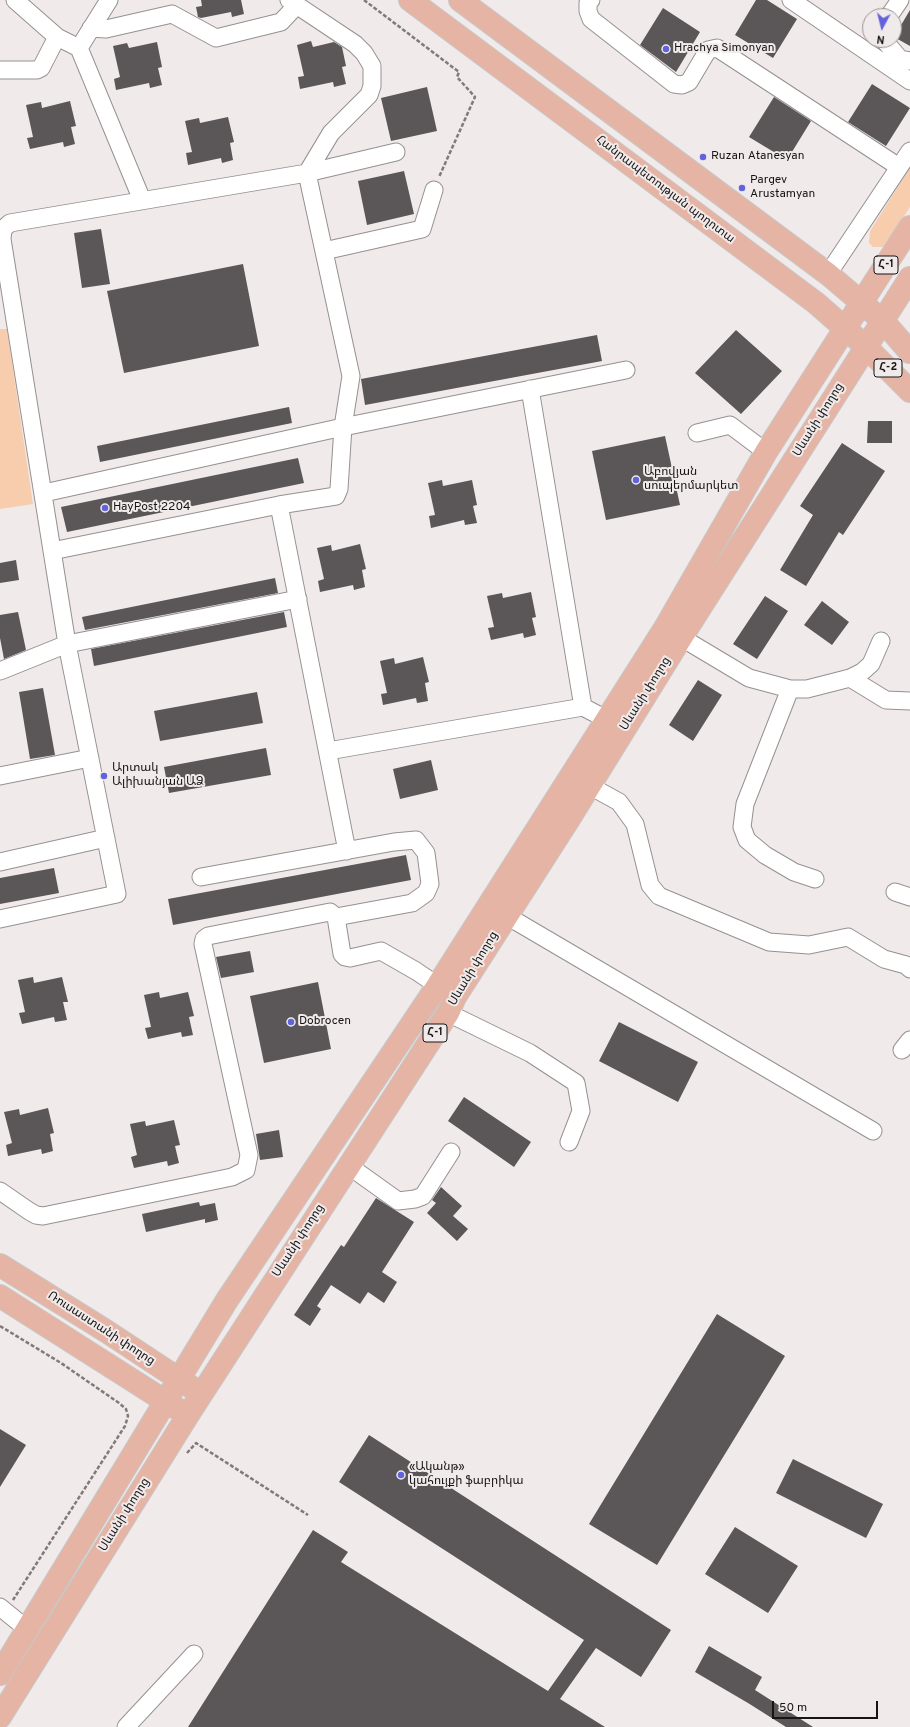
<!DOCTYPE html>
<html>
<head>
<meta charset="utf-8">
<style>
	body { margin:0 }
	#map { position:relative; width:910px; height:1727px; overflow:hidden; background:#f1eaea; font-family:Overpass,sans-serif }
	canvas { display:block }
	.north { position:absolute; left:862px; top:8px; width:40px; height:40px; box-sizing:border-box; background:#f1eaea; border:1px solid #999494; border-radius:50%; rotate:187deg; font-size:11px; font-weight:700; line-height:16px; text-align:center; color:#161414 }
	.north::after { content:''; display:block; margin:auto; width:14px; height:18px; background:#6163dc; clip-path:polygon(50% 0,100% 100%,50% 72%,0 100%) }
	.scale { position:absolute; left:772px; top:1701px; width:106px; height:18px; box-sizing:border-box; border:2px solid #161414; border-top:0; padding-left:5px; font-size:12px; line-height:14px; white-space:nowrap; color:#161414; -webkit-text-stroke:3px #f1eaea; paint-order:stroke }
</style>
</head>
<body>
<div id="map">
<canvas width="910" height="1727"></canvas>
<div class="north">N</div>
<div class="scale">50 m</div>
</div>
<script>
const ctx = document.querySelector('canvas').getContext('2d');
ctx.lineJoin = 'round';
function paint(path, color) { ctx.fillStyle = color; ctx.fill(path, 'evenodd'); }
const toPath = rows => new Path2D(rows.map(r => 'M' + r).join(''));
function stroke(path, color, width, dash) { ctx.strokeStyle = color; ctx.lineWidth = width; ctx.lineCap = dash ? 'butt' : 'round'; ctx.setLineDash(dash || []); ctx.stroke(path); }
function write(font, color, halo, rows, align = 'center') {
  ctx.font = font + ' Overpass,"Noto Sans Armenian",sans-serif'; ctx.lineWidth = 4; ctx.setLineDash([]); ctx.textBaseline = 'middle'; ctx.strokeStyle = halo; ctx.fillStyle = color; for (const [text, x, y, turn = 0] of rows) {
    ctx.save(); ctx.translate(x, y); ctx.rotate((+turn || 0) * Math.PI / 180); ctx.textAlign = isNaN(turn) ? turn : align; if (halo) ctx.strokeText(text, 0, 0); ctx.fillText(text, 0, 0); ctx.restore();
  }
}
paint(toPath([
	[910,168,910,207,888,241,883,247,873,247,869,243,870,231],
	[0,329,7,329,33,504,0,509]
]), '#f7cdad');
paint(toPath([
	[201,0,241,0,244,14,232,17,231,12,201,18,198,17,196,7,202,6],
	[756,0,767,0,797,19,773,58,735,35],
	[663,8,700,32,676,72,640,45],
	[910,10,910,46,894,37],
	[311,41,313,47,334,42,342,47,346,66,342,67,346,84,334,87,333,82,300,89,298,77,304,76,297,45],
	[157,42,162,67,158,68,162,85,150,88,149,83,116,90,114,79,120,77,113,46,127,43,129,48],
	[872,84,910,108,886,146,848,122],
	[427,87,437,131,391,141,381,98],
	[774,97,811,121,787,160,749,137],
	[70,101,76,126,71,127,75,144,64,147,63,142,30,149,27,138,33,137,26,105,41,102,42,108],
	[228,117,234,142,230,143,233,160,222,163,221,158,188,165,186,153,192,152,185,121,199,118,200,123],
	[404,171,414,214,367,225,358,181],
	[101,229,110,284,82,288,74,233],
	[243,264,259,346,124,373,107,291],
	[736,330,782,371,741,414,695,373],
	[597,335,602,361,365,405,361,379],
	[289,407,292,423,100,462,97,446],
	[868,421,892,421,892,443,867,443],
	[665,436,680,505,606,520,592,451],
	[842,443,885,471,843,535,839,532,806,586,780,570,813,515,800,506],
	[298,458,304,483,67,532,61,507],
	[442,480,443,486,472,480,477,505,473,506,477,523,465,525,464,520,431,528,429,516,435,515,428,483],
	[360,544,366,569,362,570,365,587,354,590,353,585,320,592,318,581,324,579,317,548,331,545,332,551],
	[16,560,19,580,0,583,0,563],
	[275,578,278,593,85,630,82,617],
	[531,592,536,617,532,618,536,635,524,638,523,633,491,640,488,628,494,627,487,596,502,593,503,598],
	[765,596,788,611,757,659,733,644],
	[822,601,849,622,832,645,804,625],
	[18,612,26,650,4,659,0,638,0,615],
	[284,612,287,627,94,666,91,649],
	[423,657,429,682,425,683,428,701,417,703,416,698,383,705,381,694,387,693,380,661,394,658,395,664],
	[698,680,722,695,693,741,669,725],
	[43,688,55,755,30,759,19,692],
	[257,692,263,723,160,741,154,711],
	[266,748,271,775,169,793,164,767],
	[431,760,438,790,400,799,393,769],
	[406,855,411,880,173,925,168,899],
	[54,868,59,893,0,904,0,878],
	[250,951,254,972,221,978,216,957],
	[33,977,34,983,62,977,68,1002,63,1002,67,1020,55,1022,54,1017,22,1024,19,1013,25,1012,18,980],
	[318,982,331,1049,264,1063,250,996],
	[159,992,160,998,188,992,194,1016,189,1017,193,1035,182,1037,181,1032,148,1039,145,1028,151,1027,144,995],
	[619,1022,698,1062,678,1102,599,1061],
	[464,1097,531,1142,514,1167,448,1121],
	[48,1108,54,1133,50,1134,53,1151,42,1154,41,1149,8,1156,6,1145,12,1143,4,1112,19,1109,20,1115],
	[174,1120,180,1145,175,1146,179,1163,168,1166,167,1161,134,1168,131,1157,137,1155,130,1124,145,1121,146,1126],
	[279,1130,283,1157,260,1160,256,1134],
	[441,1187,462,1206,453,1216,468,1229,457,1241,427,1213,436,1203,432,1200],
	[376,1198,414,1222,382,1272,397,1282,384,1303,368,1292,360,1304,331,1285,317,1306,321,1309,310,1326,294,1315,341,1245,344,1247],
	[199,1202,200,1206,215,1203,218,1220,205,1223,205,1219,146,1232,142,1214],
	[717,1314,785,1356,657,1565,589,1524],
	[0,1429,26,1445,0,1487],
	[369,1435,671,1630,641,1677,596,1648,560,1699,605,1727,188,1727,313,1530,348,1552,341,1562,548,1691,584,1640,339,1482],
	[793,1459,883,1504,866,1538,776,1493],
	[735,1527,798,1566,768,1613,705,1574],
	[709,1646,762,1677,755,1690,813,1727,786,1727,748,1703,695,1672]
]), '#5b5657');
const minor = toPath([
	[15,0,57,37],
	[591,0,588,3,588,11,591,19,674,84,682,85,689,82,708,50,717,48,899,167],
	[791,0,910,81],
	[889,16,900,0],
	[91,28,106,29,172,14,216,38,281,22,297,5],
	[884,40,900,59,910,61],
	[79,48,142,200],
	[0,70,37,70,41,68,57,37,79,48,109,0],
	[324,251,422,229,434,190],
	[828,274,910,151],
	[530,389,583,707,606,719],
	[697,433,730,425,766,452],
	[44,493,343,427,626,370],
	[279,505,347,851],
	[52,551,279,505,336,496,339,489,343,427,351,376,307,173,396,152],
	[672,632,749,678,790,689,807,689,850,678,862,672,871,664,881,641],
	[0,671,67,644,298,599],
	[850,678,886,700,910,701],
	[790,689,745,804,742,827,747,840,765,855,794,872,815,879],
	[328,751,583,707],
	[0,776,90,758],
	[590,786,619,802,635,824,650,885,659,896,769,942,809,945,848,937,884,959,906,965,910,969],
	[0,862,106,838],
	[201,877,394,842,416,840,426,853,430,884,426,893,412,903,336,917],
	[895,892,910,897],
	[507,916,873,1131],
	[0,919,117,894,67,644,2,239,3,229,10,223,307,173,331,133,369,95,372,86,372,66,364,53,355,44,289,0],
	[448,1013,530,1053,576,1083,581,1111,569,1142],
	[902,1050,910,1040],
	[349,1166,398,1201,415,1199,423,1196,451,1152],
	[0,1191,29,1211,36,1215,43,1216,232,1177,246,1170,249,1155,203,944,204,939,208,936,330,912,336,917,342,954,345,957,350,958,381,951,416,971,447,992],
	[0,1607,27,1629],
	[126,1727,194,1654]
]);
const major = toPath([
	[410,0,816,303,865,346,910,391],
	[460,0,828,274,883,321,910,352],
	[0,1265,106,1331,191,1387],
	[0,1296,176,1408],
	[0,1674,227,1300,438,985,665,628,766,452,910,227],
	[0,1717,188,1415,448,1013,455,997,569,819,681,638,910,278]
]);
stroke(minor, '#979090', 19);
stroke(major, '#c7c7c7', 24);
stroke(toPath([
	[364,0,459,72,457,77,475,97,439,177],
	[0,1326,61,1363,119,1403,126,1409,128,1416,125,1426,13,1600],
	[187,1453,196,1443,308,1515]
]), '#807b7b', 2.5, [4, 2]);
stroke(minor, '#fff', 17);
stroke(major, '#e6b4a4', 22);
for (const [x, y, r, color] of [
	[666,49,4,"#6163dc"],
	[703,157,4,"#6163dc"],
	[742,188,4,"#6163dc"],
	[636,480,4,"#6163dc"],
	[105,508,4,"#6163dc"],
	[104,776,4,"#6163dc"],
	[291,1022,4,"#6163dc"],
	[401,1475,4,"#6163dc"]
]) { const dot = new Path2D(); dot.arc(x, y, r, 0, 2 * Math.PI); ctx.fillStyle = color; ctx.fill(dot); stroke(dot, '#f1eaea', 1.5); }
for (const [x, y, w] of [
	[886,265,24],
	[888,368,28],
	[435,1033,24]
]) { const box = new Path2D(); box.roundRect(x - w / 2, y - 9, w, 18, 3); ctx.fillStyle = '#f1eaea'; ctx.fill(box); stroke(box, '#161414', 1); }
write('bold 11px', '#161414', null, [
	["Հ-1",886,265],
	["Հ-2",888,368],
	["Հ-1",435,1033]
]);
write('12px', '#161414', '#f1eaea', [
	["Hrachya Simonyan",674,49],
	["Ruzan Atanesyan",711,157],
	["Pargev",750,181],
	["Arustamyan",750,195],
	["Աբովյան",644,473],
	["սուպերմարկետ",644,487],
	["HayPost 2204",113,508],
	["Արտակ",112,769],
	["Ալիխանյան ԱՁ",112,783],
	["Dobrocen",299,1022],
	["«Ականթ»",409,1468],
	["կահույքի ֆաբրիկա",409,1482]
], 'left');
write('12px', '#161414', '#f1eaea', [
	["Հանրապետության պողոտա",665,190,37],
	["Սևանի փողոց",819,420,-58],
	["Սևանի փողոց",646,694,-58],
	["Սևանի փողոց",474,969,-59],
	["Սևանի փողոց",299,1241,-57],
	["Ռուսաստանի փողոց",101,1329,33],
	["Սևանի փողոց",125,1515,-58]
]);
</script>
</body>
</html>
